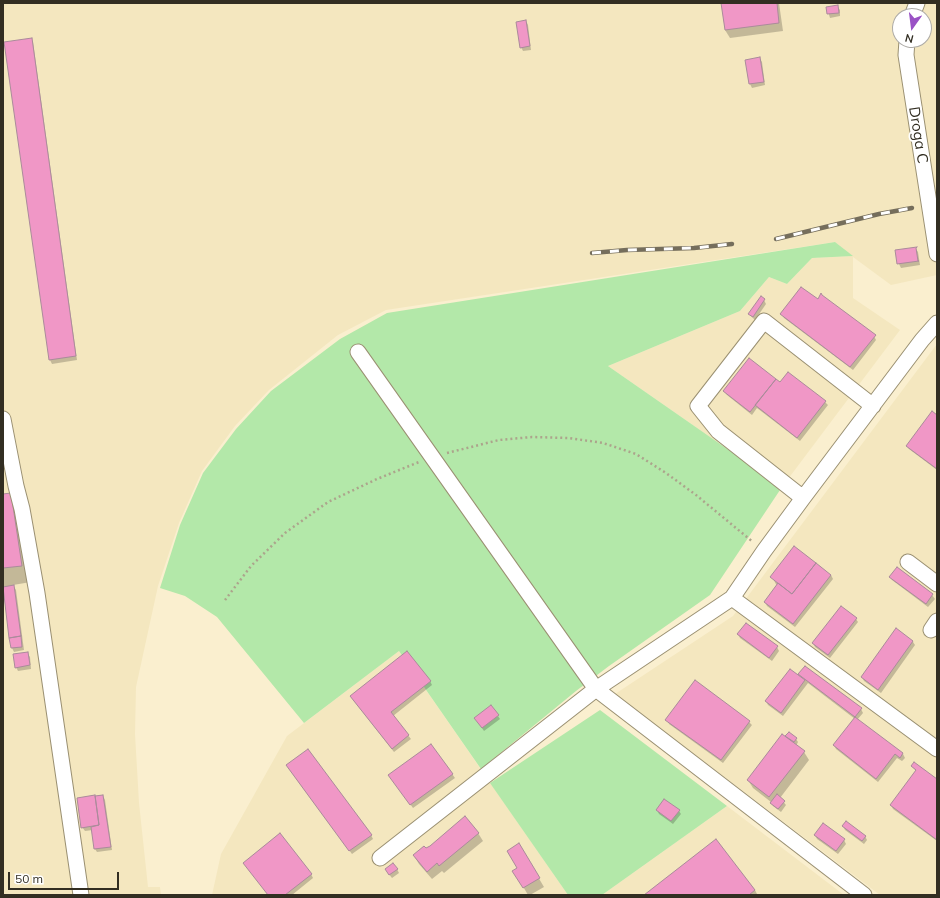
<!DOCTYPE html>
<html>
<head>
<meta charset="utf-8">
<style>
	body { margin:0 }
	#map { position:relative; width:940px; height:898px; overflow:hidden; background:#faefcf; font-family:Mulish,sans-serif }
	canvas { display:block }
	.frame { position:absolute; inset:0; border:4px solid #322e22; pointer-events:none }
	.north { position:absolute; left:892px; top:8px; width:40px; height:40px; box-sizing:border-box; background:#fff; border:1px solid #adaba7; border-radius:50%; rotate:194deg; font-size:11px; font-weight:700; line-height:16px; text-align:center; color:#322e22 }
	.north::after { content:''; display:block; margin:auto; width:14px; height:18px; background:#9a52c5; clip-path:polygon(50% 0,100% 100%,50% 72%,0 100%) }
	.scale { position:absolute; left:8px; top:872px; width:111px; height:18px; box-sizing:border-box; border:2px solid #322e22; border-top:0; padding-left:5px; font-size:12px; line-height:14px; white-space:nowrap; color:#322e22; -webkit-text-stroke:3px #fff; paint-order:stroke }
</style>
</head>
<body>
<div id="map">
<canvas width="940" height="898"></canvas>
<div class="frame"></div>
<div class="north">N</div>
<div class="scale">50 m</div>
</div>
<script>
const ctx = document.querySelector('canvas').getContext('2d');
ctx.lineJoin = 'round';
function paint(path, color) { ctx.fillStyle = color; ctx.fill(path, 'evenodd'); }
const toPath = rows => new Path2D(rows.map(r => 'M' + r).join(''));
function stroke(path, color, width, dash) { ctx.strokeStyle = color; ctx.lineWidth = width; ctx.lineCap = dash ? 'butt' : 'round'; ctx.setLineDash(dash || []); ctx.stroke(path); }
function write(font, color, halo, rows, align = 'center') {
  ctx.font = font + ' Mulish,sans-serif'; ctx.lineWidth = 3.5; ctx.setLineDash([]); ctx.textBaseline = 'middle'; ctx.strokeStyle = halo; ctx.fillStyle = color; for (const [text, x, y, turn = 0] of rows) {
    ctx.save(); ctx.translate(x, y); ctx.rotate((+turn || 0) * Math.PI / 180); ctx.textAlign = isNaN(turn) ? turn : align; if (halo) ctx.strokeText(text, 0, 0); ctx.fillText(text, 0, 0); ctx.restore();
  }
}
paint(toPath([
	[3,3,937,3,937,275,891,285,853,257,853,298,900,330,782,487,608,366,740,311,769,277,787,284,812,258,852,256,835,242,386,310,338,335,269,390,235,426,202,471,179,523,158,586,136,687,135,734,139,803,148,887,160,887,161,895,3,895],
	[900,16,924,16,924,40,900,40],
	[937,344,937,895,880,895,615,694,733,616],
	[399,651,568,895,212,895,221,854,287,736],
	[727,806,844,895,602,895]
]), '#f4e7bf');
paint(toPath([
	[835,242,853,256,812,258,787,284,769,277,740,311,608,366,782,487,710,595,609,666,576,691,481,769,399,651,304,723,217,617,185,596,160,588,180,525,203,473,236,429,271,391,340,339,387,313],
	[600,710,727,806,602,895,568,895,490,783]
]), '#b3e8a9');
paint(toPath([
	[722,3,779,3,783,31,730,38,725,30],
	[837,6,840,10,840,16,830,18,827,8],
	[526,21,528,25,531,50,523,51,521,47],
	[31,39,33,42,77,360,52,364,50,360,6,43],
	[760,59,762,62,765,85,752,88,750,84,746,61],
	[916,249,918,252,920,265,901,268,899,264,897,251],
	[764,300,766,304,755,320,749,314],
	[782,314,874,336,876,340,853,370,784,318],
	[780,383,825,402,828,405,800,441,757,408,752,415,727,395,724,391],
	[937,417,937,470,909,449,907,446],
	[11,494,20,510,31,582,13,585,16,590,24,650,14,652,12,648,3,586,3,495],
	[897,568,932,595,935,599,928,607,892,580,890,577],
	[831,575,833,579,795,627,767,606,765,602,777,586,772,577],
	[856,619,858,622,830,658,815,647,813,643],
	[896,630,913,642,915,645,881,693,864,681,862,677],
	[738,634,777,647,779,651,772,661,740,638],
	[27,653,30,657,31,669,18,671,16,667],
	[805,667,861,709,863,713,857,720,903,754,905,758,902,761,897,758,878,782,836,749,834,745,855,719,808,683,783,716,768,705,766,701,798,676],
	[430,681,432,685,393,716,411,739,394,752,351,697],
	[498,716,500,719,484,731,477,721],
	[667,720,749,722,752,725,723,763,669,724],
	[787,736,796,739,798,742,796,746,804,752,809,760,780,798,786,805,781,812,773,806,771,802,753,788,748,780,789,740],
	[431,745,455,778,413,808,392,779],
	[912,766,937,780,937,841,893,809,891,805,916,771],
	[289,769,371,835,373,839,352,854],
	[103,796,105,800,112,850,97,852,95,849,93,830,85,831,82,827,95,797],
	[657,810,679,811,681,814,673,824,659,814],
	[843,826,865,836,867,840,864,844,845,830],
	[478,833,483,841,444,873,442,871,432,879,419,864,414,856,426,849],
	[815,835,844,840,846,844,838,854,817,839],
	[716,841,755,890,757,894,755,895,645,895],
	[519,845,544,887,530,895,528,895,514,871,518,868],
	[397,869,399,873,392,878,388,873],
	[311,874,313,878,292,895,269,895]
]), '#0003');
const building = toPath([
	[721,3,777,3,779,23,725,30,721,3],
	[838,5,839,13,827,14,826,7,838,5],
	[526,20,530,46,520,48,516,22,526,20],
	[32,38,76,356,49,360,4,42,32,38],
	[760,57,764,82,749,84,745,60,760,57],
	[917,247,916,248,918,261,919,261,897,264,895,250,917,247],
	[801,287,818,299,821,293,822,295,876,335,850,367,780,314,801,287],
	[761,296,765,299,753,317,748,314,761,296],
	[749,358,776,379,750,412,723,391,749,358],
	[788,372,826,401,797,438,755,405,776,379,780,382,788,372],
	[932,411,937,415,937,469,906,446,932,411],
	[11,493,22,566,3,568,3,494,11,493],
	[794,546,816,563,792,594,770,577,794,546],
	[816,563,831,575,793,624,764,602,778,583,792,594,816,563],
	[897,567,933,594,926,604,889,577,897,567],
	[14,585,21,636,9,638,3,587,14,585],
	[841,606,857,618,828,655,812,643,841,606],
	[746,623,778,646,769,658,737,634,746,623],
	[896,628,913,641,878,690,861,677,896,628],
	[21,636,22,647,11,648,9,638,21,636],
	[407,651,431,681,391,712,409,735,392,749,350,696,407,651],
	[28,652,30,665,15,668,13,654,28,652],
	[805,666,862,708,855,717,798,674,805,666],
	[790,669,805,680,781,713,765,701,790,669],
	[695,680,750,721,721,760,665,720,695,680],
	[491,705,499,715,482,728,474,718,491,705],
	[855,717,903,753,900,758,895,754,876,779,833,745,855,717],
	[789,732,797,738,794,742,785,736,789,732],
	[782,734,805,751,769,797,747,780,782,734],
	[431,744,453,774,410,805,388,775,431,744],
	[308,749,372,835,349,851,286,765,308,749],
	[914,762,937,779,937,840,890,805,916,770,911,766,914,762],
	[777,794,785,801,778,809,770,803,777,794],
	[95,795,99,825,81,828,77,798,95,795],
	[103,795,111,847,94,849,91,827,99,825,95,796,103,795],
	[664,799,680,810,671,821,656,810,664,799],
	[465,816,479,833,439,866,437,863,427,872,413,855,424,846,426,848,430,846,465,816],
	[846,821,866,836,862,841,842,826,846,821],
	[823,823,845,839,836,851,814,835,823,823],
	[280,833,312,874,285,895,268,895,243,863,280,833],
	[716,839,755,890,749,895,644,895,716,839],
	[519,843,540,878,523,888,512,871,517,868,507,851,519,843],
	[393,863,398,869,389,875,385,869,393,863]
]);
paint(building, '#f097c6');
stroke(building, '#ab8b9b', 1);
const minor = toPath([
	[912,16,917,3],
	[907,40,906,55,937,254],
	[358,352,596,689,380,858],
	[3,419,16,486,22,509,37,593,81,895],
	[803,498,718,431,698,406,764,321,873,406],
	[908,562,937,584],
	[732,598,937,749],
	[931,630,937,621],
	[864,895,596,689,732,598,764,551,803,498,922,340,937,323]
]);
stroke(minor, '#9a9072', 17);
stroke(toPath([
	[447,453,499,440,532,437,569,438,603,443,636,454,666,473,696,495,753,542],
	[225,600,251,566,285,533,328,502,377,479,419,462]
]), '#aca48c', 2.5, [2, 3]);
stroke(minor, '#fff', 15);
const rail = toPath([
	[776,239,879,214,912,208],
	[592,253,627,250,694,248,732,244]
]);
stroke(rail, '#756e5c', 4.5);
stroke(rail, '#fff', 3, [9]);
write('15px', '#322e22', '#fff', [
	["Droga C",918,135,81]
]);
</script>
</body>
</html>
